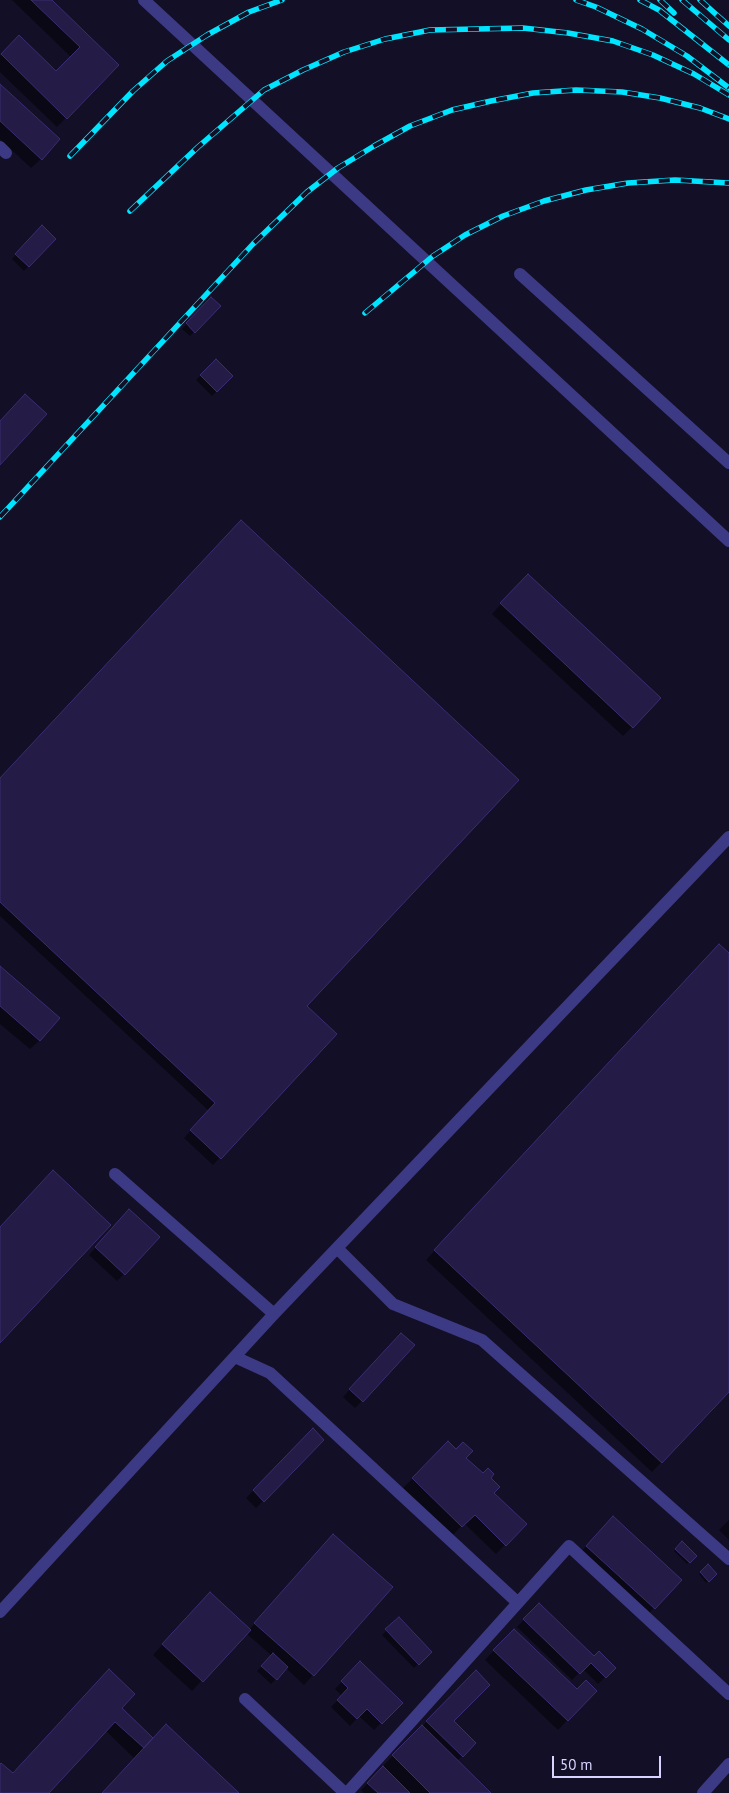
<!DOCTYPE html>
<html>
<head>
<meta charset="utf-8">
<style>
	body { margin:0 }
	#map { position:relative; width:729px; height:1793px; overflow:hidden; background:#130f26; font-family:"PT Sans",sans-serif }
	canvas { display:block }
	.scale { position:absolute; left:552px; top:1756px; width:109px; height:22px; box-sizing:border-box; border:2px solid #d9d4ff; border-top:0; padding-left:6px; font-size:15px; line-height:18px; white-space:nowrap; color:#d9d4ff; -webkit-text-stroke:4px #130f26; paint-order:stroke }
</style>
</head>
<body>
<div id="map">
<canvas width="729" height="1793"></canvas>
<div class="scale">50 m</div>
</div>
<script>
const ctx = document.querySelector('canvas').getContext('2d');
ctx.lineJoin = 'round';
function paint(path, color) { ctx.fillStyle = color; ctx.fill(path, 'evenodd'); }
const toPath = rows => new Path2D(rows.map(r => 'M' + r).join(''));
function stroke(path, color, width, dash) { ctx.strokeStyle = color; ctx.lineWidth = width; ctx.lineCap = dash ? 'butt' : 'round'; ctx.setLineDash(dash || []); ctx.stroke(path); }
paint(toPath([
	[12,0,50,0,117,65,57,127,0,72,0,56,19,37,56,72,71,57],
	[0,86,41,159,31,168,0,139],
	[42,227,54,239,24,271,12,259],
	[211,299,219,306,190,336,182,329],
	[216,360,232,376,212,396,196,380],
	[518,585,632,727,623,736,492,614],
	[0,779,306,1006,335,1034,213,1165,184,1138,209,1111,0,916],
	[710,955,729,955,729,1390,652,1472,426,1260],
	[0,967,40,1040,30,1049,0,1024],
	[122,1218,124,1274,117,1281,89,1255],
	[394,1341,362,1401,355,1408,343,1397],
	[313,1430,323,1440,256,1508,246,1498],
	[448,1443,489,1478,493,1493,525,1524,496,1554,464,1523,452,1536,403,1488],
	[729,1520,729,1540,719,1530],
	[604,1527,681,1580,644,1618,577,1556],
	[682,1543,695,1556,687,1564,674,1551],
	[324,1545,313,1675,304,1685,286,1668,271,1684,257,1671,272,1656,246,1633,192,1691,153,1655,200,1603,249,1630],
	[708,1566,716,1574,706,1583,699,1574],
	[539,1604,594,1658,615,1668,598,1684,583,1669,572,1680,517,1627],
	[399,1619,430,1652,414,1668,382,1635],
	[514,1630,577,1690,595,1691,558,1730,485,1660],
	[360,1663,401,1703,374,1730,359,1716,350,1726,331,1707,342,1696,335,1689],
	[476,1672,453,1721,475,1743,457,1761,489,1793,364,1793,361,1790,384,1767,383,1766],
	[120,1708,153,1739,237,1793,103,1793,135,1759,105,1730,47,1793,0,1793,0,1766,13,1775]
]), '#0007');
const building = toPath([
	[31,0,52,0,119,65,67,119,1,54,19,35,56,71,80,47,31,0],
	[0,84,60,139,42,160,0,121,0,84],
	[42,225,56,239,29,267,15,254,42,225],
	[211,297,221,306,195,333,186,323,211,297],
	[216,359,233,376,217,392,200,375,216,359],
	[25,394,47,414,0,465,0,421,25,394],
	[241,520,519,780,307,1006,337,1034,221,1159,190,1130,215,1103,0,902,0,778,241,520],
	[528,574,661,698,633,728,500,603,528,574],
	[719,944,729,953,729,1392,662,1463,434,1250,719,944],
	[0,966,60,1018,40,1041,0,1006,0,966],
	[53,1170,111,1225,0,1343,0,1227,53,1170],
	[129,1209,160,1237,125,1275,95,1247,129,1209],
	[401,1333,415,1345,363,1402,349,1389,401,1333],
	[313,1428,324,1440,264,1502,253,1490,313,1428],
	[448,1441,456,1449,463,1442,473,1451,466,1458,483,1473,488,1468,494,1474,491,1478,500,1487,494,1493,527,1524,506,1546,475,1515,462,1527,412,1478,448,1441],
	[613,1516,682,1580,655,1609,586,1546,613,1516],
	[333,1534,393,1587,314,1676,254,1623,333,1534],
	[682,1541,697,1556,690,1563,675,1549,682,1541],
	[708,1564,717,1574,709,1582,700,1572,708,1564],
	[210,1592,251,1630,203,1682,162,1644,210,1592],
	[539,1603,594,1656,599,1651,616,1668,606,1678,591,1663,580,1674,523,1619,539,1603],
	[399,1617,432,1652,419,1665,385,1629,399,1617],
	[514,1629,577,1689,586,1680,597,1691,568,1721,493,1650,514,1629],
	[273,1653,288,1667,277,1680,261,1666,273,1653],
	[360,1661,403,1703,382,1724,367,1709,357,1719,337,1700,348,1688,341,1681,360,1661],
	[109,1669,135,1694,122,1708,153,1738,144,1748,115,1722,49,1793,0,1793,0,1764,1,1763,13,1773,109,1669],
	[476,1670,490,1685,454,1721,476,1743,463,1757,426,1721,476,1670],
	[166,1724,239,1793,102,1793,166,1724],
	[422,1725,491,1793,430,1793,392,1755,422,1725],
	[383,1766,410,1793,378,1793,367,1783,383,1766]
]);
paint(building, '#241b47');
stroke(building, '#3b2d73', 1);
stroke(toPath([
	[144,0,729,541],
	[0,147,6,153],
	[520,274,729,463],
	[115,1174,274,1314],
	[337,1248,393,1304,482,1340,729,1559],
	[235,1357,270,1373,517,1602],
	[0,1612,274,1314,729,837],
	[245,1699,345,1793],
	[347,1793,569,1546,729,1694],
	[703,1793,729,1764]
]), '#3d3a85', 12);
const rail = toPath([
	[576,0,596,7,642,29,687,56,729,88],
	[640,0,659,10,729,65],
	[660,0,674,13],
	[682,0,729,40],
	[700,0,729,26],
	[70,156,133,91,167,61,207,35,249,12,282,0],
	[130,211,198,147,264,90,303,70,344,52,385,39,430,30,523,28,568,33,613,41,653,55,694,74,729,95],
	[365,313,433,256,465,235,503,216,544,201,586,190,628,183,675,180,729,183],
	[0,517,253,244,307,192,338,168,374,146,410,126,452,110,491,101,533,93,576,90,622,92,660,98,700,108,729,119]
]);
stroke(rail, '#00e5ff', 5.5);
stroke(rail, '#130f26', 4, [11]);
</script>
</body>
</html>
